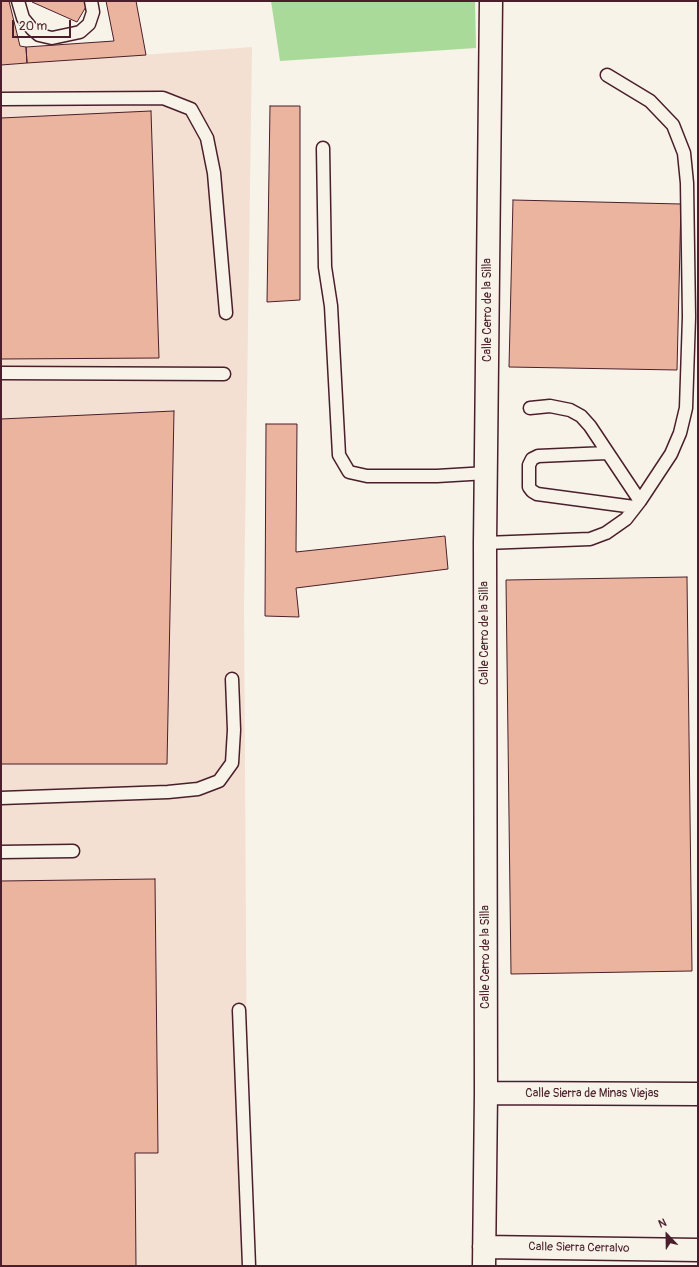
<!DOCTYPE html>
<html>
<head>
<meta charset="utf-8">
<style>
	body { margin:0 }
	#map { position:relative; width:699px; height:1267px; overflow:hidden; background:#f7f3e8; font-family:Pangolin,sans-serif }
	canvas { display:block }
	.frame { position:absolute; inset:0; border:2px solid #4a1f2b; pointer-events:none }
	.north { position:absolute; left:647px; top:1215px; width:40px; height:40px; -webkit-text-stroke:3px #f7f3e8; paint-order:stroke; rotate:338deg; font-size:11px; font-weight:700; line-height:16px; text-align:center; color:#4a1f2b }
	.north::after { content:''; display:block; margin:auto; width:14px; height:18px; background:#4a1f2b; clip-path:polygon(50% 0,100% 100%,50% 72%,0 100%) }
	.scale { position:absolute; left:12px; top:20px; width:59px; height:18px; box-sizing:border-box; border:2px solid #4a1f2b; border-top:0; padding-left:5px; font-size:12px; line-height:14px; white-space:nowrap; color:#4a1f2b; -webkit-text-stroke:3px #f7f3e8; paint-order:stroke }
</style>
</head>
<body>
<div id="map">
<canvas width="699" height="1267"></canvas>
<div class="frame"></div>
<div class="north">N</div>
<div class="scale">20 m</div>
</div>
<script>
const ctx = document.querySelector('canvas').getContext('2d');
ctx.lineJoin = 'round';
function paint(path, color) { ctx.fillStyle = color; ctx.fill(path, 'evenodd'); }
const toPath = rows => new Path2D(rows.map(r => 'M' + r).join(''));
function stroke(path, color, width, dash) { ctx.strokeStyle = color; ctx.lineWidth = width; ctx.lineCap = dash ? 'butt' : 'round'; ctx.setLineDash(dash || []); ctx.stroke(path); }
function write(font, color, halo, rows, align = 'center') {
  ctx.font = font + ' Pangolin,sans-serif'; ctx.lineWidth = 3; ctx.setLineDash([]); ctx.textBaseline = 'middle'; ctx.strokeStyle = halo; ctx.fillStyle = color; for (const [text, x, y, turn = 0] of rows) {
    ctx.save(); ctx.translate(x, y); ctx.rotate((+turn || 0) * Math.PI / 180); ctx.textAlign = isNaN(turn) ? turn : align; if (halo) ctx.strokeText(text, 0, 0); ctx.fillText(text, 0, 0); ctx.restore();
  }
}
paint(toPath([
	[252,47,244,605,248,1266,1,1266,1,65]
]), '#f3e0d2');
paint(toPath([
	[271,1,475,1,476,48,280,61]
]), '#a9da9a');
const building = toPath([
	[1,1,9,1,20,46,26,47,27,63,1,65,1,1],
	[33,1,83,1,87,5,77,22,32,2,33,1],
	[106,1,136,1,146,55,27,63,26,47,114,41,106,1],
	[270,106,300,106,300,300,267,302,270,106],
	[151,111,159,358,1,359,1,118,151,111],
	[513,200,681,204,677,370,509,367,513,200],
	[174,411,167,764,1,764,1,419,174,411],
	[266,424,297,424,296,552,445,536,448,569,296,588,299,617,265,616,266,424],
	[687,577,692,971,511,974,506,580,687,577],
	[155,879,158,1153,135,1153,136,1266,1,1266,1,881,155,879]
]);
paint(building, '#eab49e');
stroke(building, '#4a1f2b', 1);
const lane = toPath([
	[18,1,23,18,32,29,39,35,52,38,80,32,89,24,93,12,91,1],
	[1,99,163,98,191,109,207,138,214,173,226,313],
	[323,148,325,267,331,306,339,455,349,472,367,476,437,476,487,473],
	[1,373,224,374],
	[530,408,550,406,570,410,581,416,590,426,640,501],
	[607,453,538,456,532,459,529,465,529,487,532,491,537,494,634,507],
	[485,543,590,539,606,533,626,519,640,501,671,454,680,433,686,408,689,317,687,183,684,153,673,125,650,101,607,75],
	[1,798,168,792,198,789,219,781,232,763,234,730,232,679],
	[1,852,73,851],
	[239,1010,249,1266]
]);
const street = toPath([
	[486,1093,698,1094],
	[484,1247,698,1250],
	[484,1266,486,1093,485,543,491,1]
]);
stroke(lane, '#4a1f2b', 15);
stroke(street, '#4a1f2b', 25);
stroke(lane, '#f7f3e8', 12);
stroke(street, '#f7f3e8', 22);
write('12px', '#4a1f2b', '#f7f3e8', [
	["Calle Cerro de la Silla",488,310,-90],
	["Calle Cerro de la Silla",485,633,-90],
	["Calle Cerro de la Silla",486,957,-90],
	["Calle Sierra de Minas Viejas",592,1094],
	["Calle Sierra Cerralvo",579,1248,1]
]);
</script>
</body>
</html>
